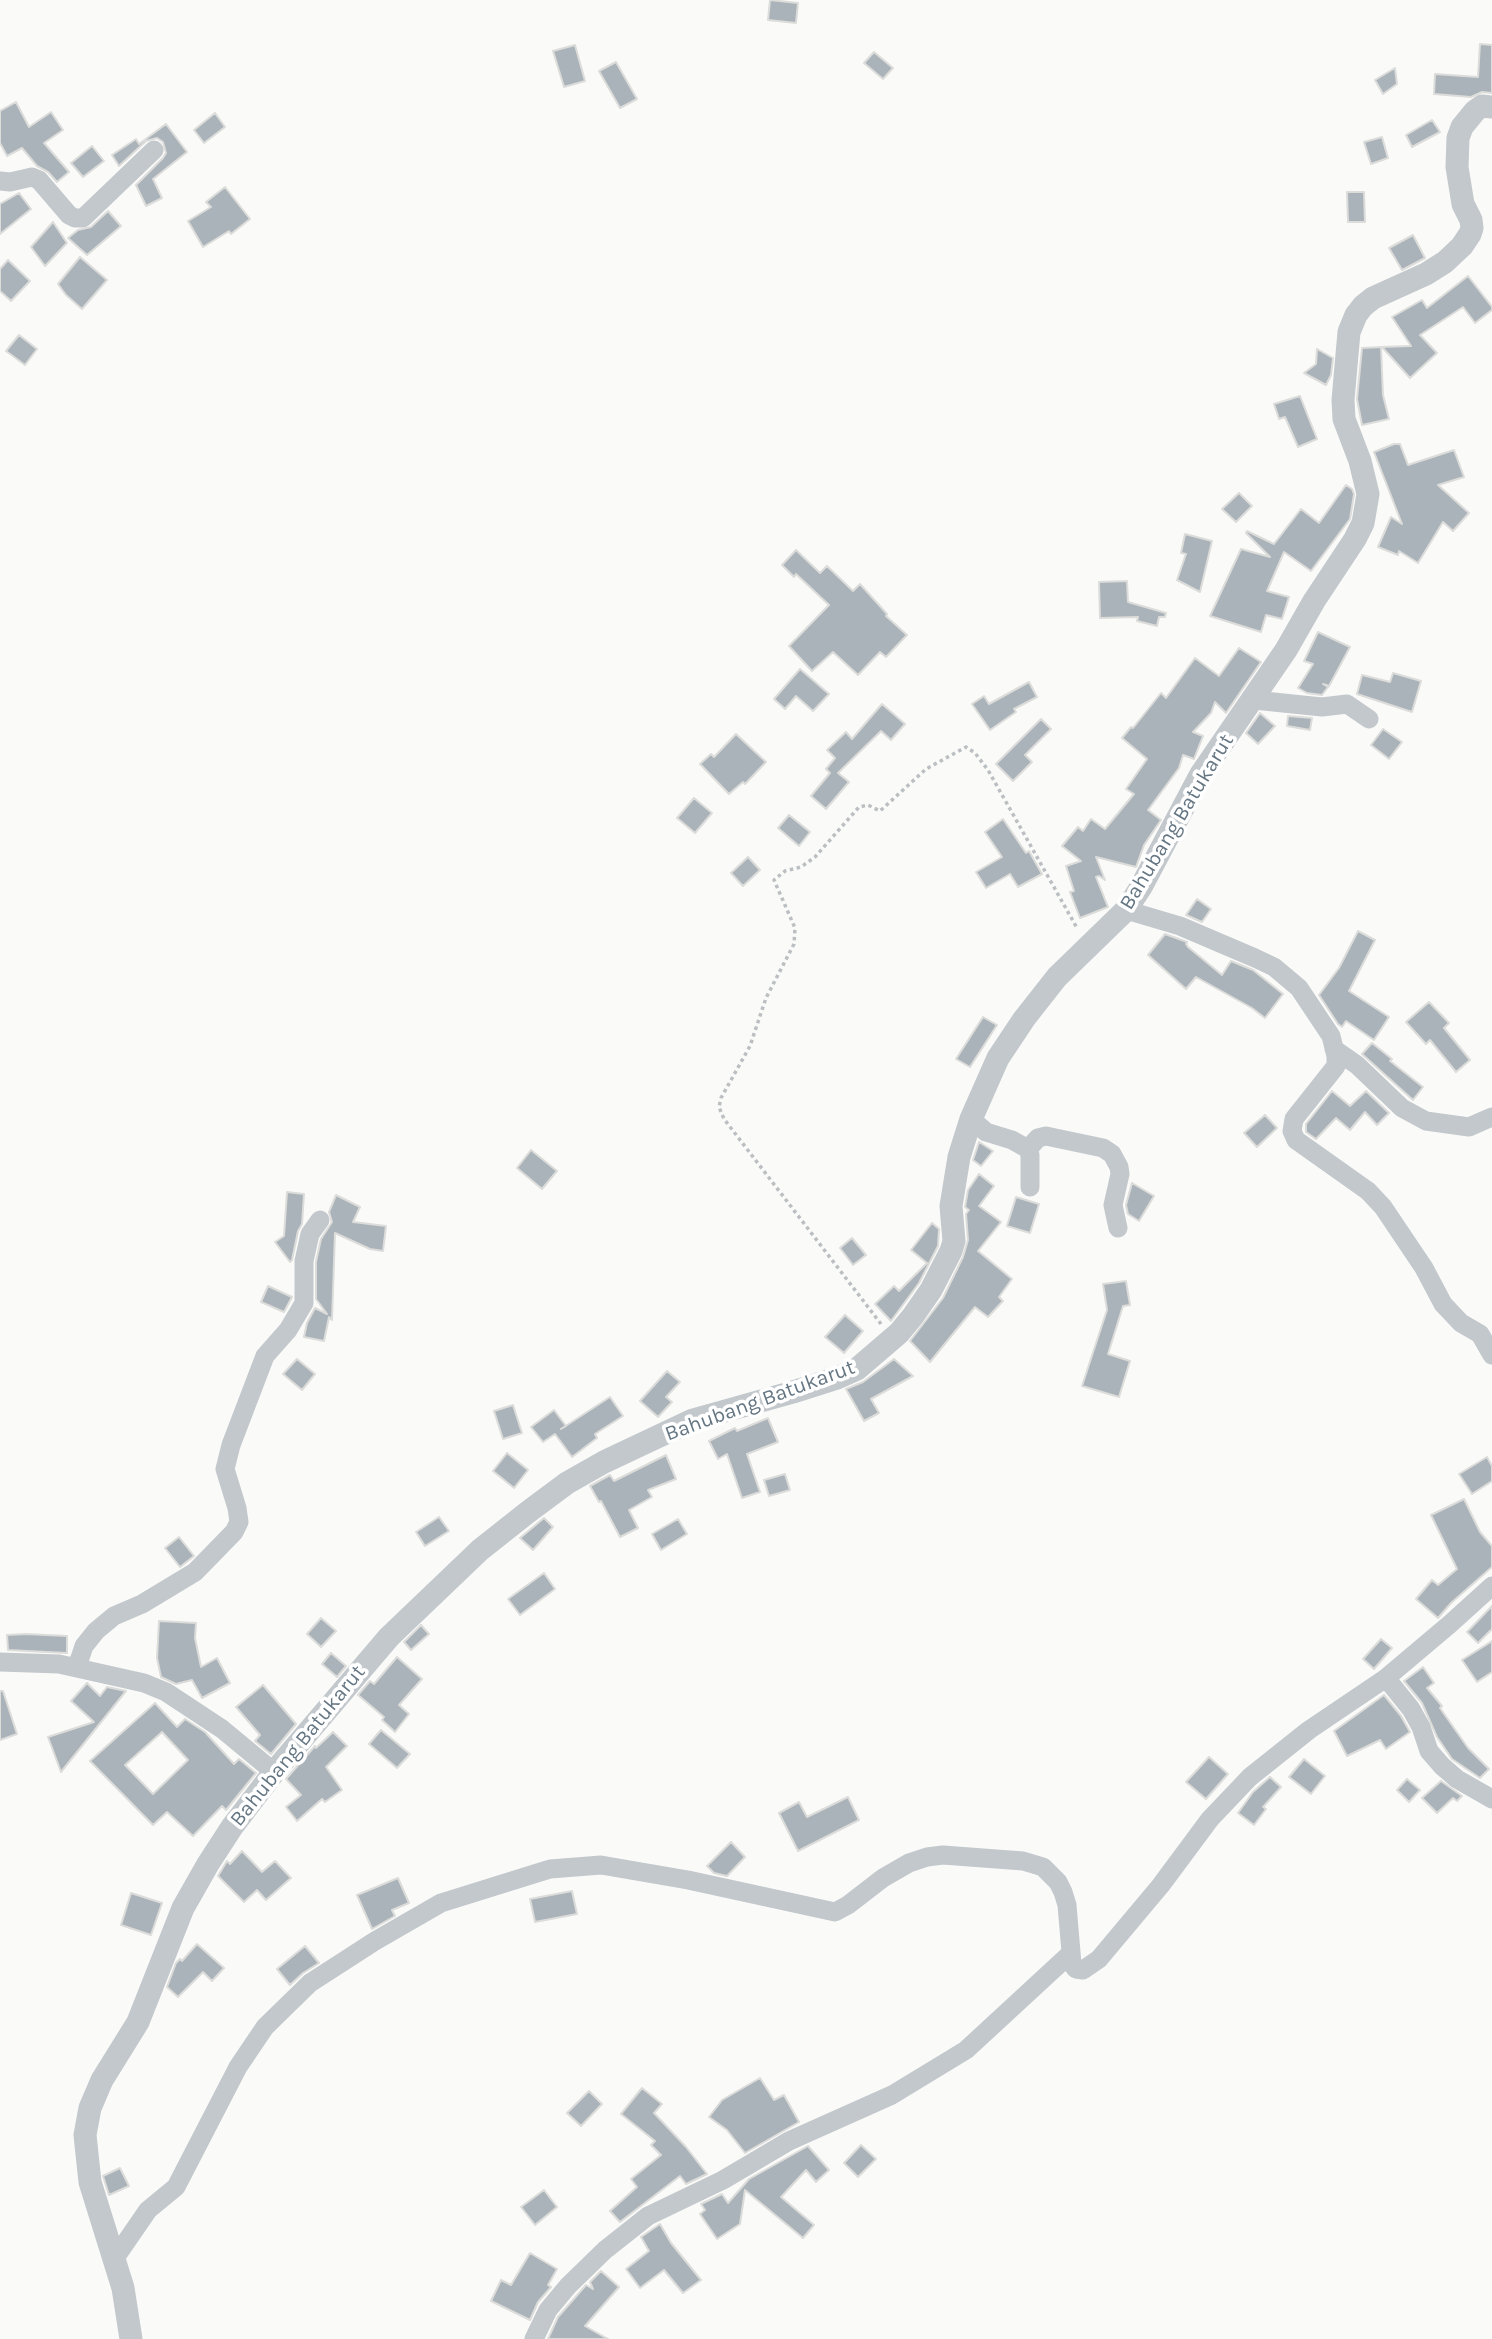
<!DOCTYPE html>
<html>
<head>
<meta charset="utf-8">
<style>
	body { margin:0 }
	canvas { display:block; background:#fafaf8 }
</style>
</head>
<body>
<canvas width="1492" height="2339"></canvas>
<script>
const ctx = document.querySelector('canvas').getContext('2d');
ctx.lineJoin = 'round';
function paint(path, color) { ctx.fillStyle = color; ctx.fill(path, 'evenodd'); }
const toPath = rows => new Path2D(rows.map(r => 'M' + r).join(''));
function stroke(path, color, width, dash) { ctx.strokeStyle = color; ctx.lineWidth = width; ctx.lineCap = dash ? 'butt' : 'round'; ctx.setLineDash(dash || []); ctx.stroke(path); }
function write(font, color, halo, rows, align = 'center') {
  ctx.font = font + ' Karla,sans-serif'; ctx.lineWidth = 7; ctx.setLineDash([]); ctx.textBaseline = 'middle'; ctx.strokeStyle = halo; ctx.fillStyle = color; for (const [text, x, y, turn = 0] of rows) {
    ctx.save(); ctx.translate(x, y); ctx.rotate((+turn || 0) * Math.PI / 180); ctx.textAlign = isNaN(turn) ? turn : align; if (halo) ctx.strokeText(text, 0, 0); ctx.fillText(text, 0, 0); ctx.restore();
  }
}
const building = toPath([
	[770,0,798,3,796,23,768,20,770,0],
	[1480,44,1492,45,1492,93,1482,92,1471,97,1434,94,1435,74,1478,77,1480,44],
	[575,45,585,81,564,87,553,51,575,45],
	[874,52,893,68,883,79,864,63,874,52],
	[616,62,637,99,620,108,599,71,616,62],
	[1395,68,1397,84,1383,94,1375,80,1395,68],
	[16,102,29,127,51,112,63,130,44,143,69,172,57,182,48,172,37,166,22,148,7,156,0,143,0,111,16,102],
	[215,113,225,127,204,143,194,130,215,113],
	[1432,120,1440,132,1412,147,1406,135,1432,120],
	[166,124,187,152,153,179,162,198,146,206,136,185,163,158,166,153,163,142,157,138,146,141,119,166,112,155,136,139,139,144,166,124],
	[1382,137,1388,158,1371,164,1364,142,1382,137],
	[92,146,104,161,83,177,71,163,92,146],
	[225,187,250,219,231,234,229,231,203,247,188,221,211,207,206,202,225,187],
	[1347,192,1364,192,1365,222,1348,222,1347,192],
	[19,193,31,209,0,234,0,204,19,193],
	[108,211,121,226,87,255,68,238,78,230,91,227,108,211],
	[53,222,67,243,45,266,31,247,53,222],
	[1413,235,1425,258,1402,270,1389,248,1413,235],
	[80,257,107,280,82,309,66,295,58,284,80,257],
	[8,260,30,281,11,301,0,291,0,269,8,260],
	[1468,276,1492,307,1492,310,1475,323,1463,307,1420,335,1437,353,1410,378,1382,347,1411,346,1392,317,1422,300,1427,308,1468,276],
	[19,335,37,349,25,365,6,351,19,335],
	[1381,347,1383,395,1389,419,1362,425,1357,399,1362,348,1381,347],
	[1317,349,1333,358,1331,375,1326,385,1304,373,1316,364,1317,349],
	[1300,396,1317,439,1298,447,1285,417,1279,419,1274,404,1300,396],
	[1394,444,1400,444,1408,465,1454,450,1464,477,1438,485,1469,513,1453,531,1443,522,1418,563,1399,551,1398,555,1378,547,1391,517,1402,524,1374,452,1394,444],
	[1346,485,1352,489,1354,494,1350,519,1311,571,1284,552,1267,591,1289,597,1282,619,1266,615,1261,632,1210,616,1241,549,1270,557,1246,533,1247,531,1274,544,1301,509,1319,523,1346,485],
	[1239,493,1252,506,1236,522,1222,509,1239,493],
	[1185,534,1212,541,1200,592,1177,580,1186,554,1181,553,1185,534],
	[796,550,820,573,827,566,853,591,860,584,887,614,886,616,907,635,886,657,880,652,858,675,833,652,812,671,789,646,829,605,796,574,794,577,782,565,796,550],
	[1127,581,1128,602,1166,613,1165,617,1159,617,1157,626,1137,621,1138,617,1100,618,1099,582,1127,581],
	[1318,632,1350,647,1329,686,1323,684,1328,687,1322,695,1307,693,1298,688,1313,664,1304,661,1318,632],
	[1239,648,1261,662,1226,713,1215,702,1211,713,1193,732,1203,736,1194,759,1183,755,1179,768,1148,810,1161,820,1144,845,1136,867,1096,857,1105,880,1099,876,1096,877,1108,907,1080,918,1070,892,1074,891,1066,866,1081,861,1062,846,1078,827,1083,831,1091,819,1105,829,1134,794,1126,789,1147,759,1122,738,1131,727,1133,728,1161,693,1166,698,1195,658,1219,676,1239,648],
	[800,669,829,694,813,711,796,696,785,709,774,699,800,669],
	[1393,673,1421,681,1412,712,1357,694,1362,675,1390,682,1393,673],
	[1029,682,1037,697,1014,709,1016,712,990,730,972,704,984,696,989,704,1029,682],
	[882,704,905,724,891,740,881,731,838,773,849,782,826,809,811,796,830,773,826,769,835,758,827,750,846,732,852,739,882,704],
	[1260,713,1275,726,1258,744,1246,733,1260,713],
	[1288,716,1312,718,1310,730,1287,726,1288,716],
	[1041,719,1051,729,1025,755,1032,762,1013,781,996,764,1041,719],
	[1383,729,1402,742,1389,759,1371,745,1383,729],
	[736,734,766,762,745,784,743,782,729,794,700,764,711,754,714,757,736,734],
	[694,798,712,813,695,833,677,818,694,798],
	[789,815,810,832,799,846,778,828,789,815],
	[1003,819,1026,853,1029,851,1042,874,1018,887,1010,874,986,888,976,872,1002,857,985,832,1003,819],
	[748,857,760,870,743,886,731,873,748,857],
	[1197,899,1211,909,1202,922,1186,915,1197,899],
	[1358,931,1375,940,1349,991,1389,1017,1374,1040,1346,1021,1342,1027,1338,1024,1319,995,1339,968,1358,931],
	[1165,934,1187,942,1186,944,1188,947,1222,975,1231,961,1253,970,1283,994,1265,1018,1252,1008,1196,977,1186,989,1148,955,1165,934],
	[1429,1002,1449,1023,1444,1028,1470,1060,1456,1072,1430,1040,1426,1044,1406,1022,1429,1002],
	[983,1017,997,1025,970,1067,956,1059,983,1017],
	[1372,1043,1392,1059,1390,1061,1423,1087,1413,1100,1362,1054,1372,1043],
	[1332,1091,1350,1106,1366,1091,1389,1113,1377,1125,1365,1112,1350,1130,1336,1118,1316,1139,1306,1132,1306,1124,1332,1091],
	[1265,1115,1277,1128,1257,1147,1244,1133,1265,1115],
	[979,1142,993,1151,981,1166,973,1160,979,1142],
	[531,1150,557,1171,542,1189,517,1168,531,1150],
	[979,1174,994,1186,979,1206,1001,1222,978,1251,1012,1279,999,1297,1003,1301,988,1317,975,1307,930,1362,910,1341,943,1298,963,1257,968,1240,966,1214,969,1210,965,1207,968,1190,979,1174],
	[1132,1183,1154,1196,1139,1221,1128,1214,1126,1205,1132,1183],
	[287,1192,304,1194,302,1224,298,1231,292,1260,290,1262,275,1242,284,1236,287,1192],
	[336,1195,360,1207,353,1222,386,1226,383,1251,370,1249,335,1233,332,1320,329,1317,324,1341,304,1337,307,1323,315,1308,327,1314,316,1299,316,1262,321,1239,332,1222,329,1212,336,1195],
	[1016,1197,1039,1204,1030,1233,1007,1226,1016,1197],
	[932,1223,939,1229,938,1246,919,1283,891,1321,875,1304,894,1286,899,1291,927,1263,911,1250,932,1223],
	[852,1238,866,1255,853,1265,840,1248,852,1238],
	[1126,1281,1130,1305,1123,1306,1108,1354,1130,1361,1119,1397,1082,1386,1107,1310,1103,1284,1126,1281],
	[268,1286,292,1297,284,1312,261,1302,268,1286],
	[845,1315,863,1331,844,1353,825,1337,845,1315],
	[297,1359,315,1374,302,1390,283,1374,297,1359],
	[894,1359,913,1376,871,1399,879,1413,864,1421,846,1389,863,1382,894,1359],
	[667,1371,680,1382,666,1397,672,1402,658,1417,640,1401,667,1371],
	[610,1397,623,1416,595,1434,597,1438,572,1457,555,1434,543,1442,531,1427,554,1410,566,1426,561,1429,610,1397],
	[513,1405,522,1433,503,1439,494,1411,513,1405],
	[768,1418,778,1442,747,1454,760,1492,742,1498,727,1454,718,1459,709,1441,735,1428,737,1431,768,1418],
	[507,1453,528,1470,514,1488,493,1471,507,1453],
	[666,1455,676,1479,648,1490,652,1497,629,1510,638,1528,620,1537,601,1501,599,1502,590,1486,610,1475,614,1481,666,1455],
	[1487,1457,1492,1466,1492,1481,1472,1494,1459,1474,1487,1457],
	[785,1474,790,1490,769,1496,764,1480,785,1474],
	[1464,1499,1480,1532,1492,1546,1492,1567,1451,1603,1438,1618,1416,1599,1432,1580,1438,1585,1457,1569,1431,1515,1464,1499],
	[439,1517,449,1531,425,1546,416,1532,439,1517],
	[544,1518,553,1527,533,1550,520,1538,544,1518],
	[678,1519,687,1534,661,1550,652,1534,678,1519],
	[179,1537,194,1556,180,1567,165,1548,179,1537],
	[544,1573,555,1589,520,1615,508,1599,544,1573],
	[1492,1606,1492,1629,1478,1643,1467,1632,1492,1606],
	[321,1618,336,1631,321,1647,307,1634,321,1618],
	[159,1621,196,1623,195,1638,201,1667,217,1658,230,1683,202,1698,192,1680,176,1684,161,1677,157,1658,159,1621],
	[421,1625,429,1634,411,1650,404,1642,421,1625],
	[26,1634,67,1636,67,1653,8,1650,7,1635,26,1634],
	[1381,1639,1392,1648,1374,1669,1363,1659,1381,1639],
	[1492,1641,1492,1672,1477,1682,1462,1660,1492,1641],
	[331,1653,346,1666,337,1677,322,1664,331,1653],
	[397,1657,422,1679,399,1705,409,1714,395,1732,382,1720,384,1717,358,1695,370,1681,374,1684,397,1657],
	[1423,1667,1434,1683,1427,1688,1442,1706,1440,1708,1468,1748,1489,1769,1480,1778,1452,1759,1437,1737,1422,1703,1404,1681,1423,1667],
	[87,1683,100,1696,107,1687,126,1691,61,1772,48,1737,94,1722,71,1701,87,1683],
	[263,1685,296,1724,271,1754,255,1741,260,1735,236,1707,263,1685],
	[0,1691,3,1691,17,1734,0,1740,0,1691],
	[1384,1695,1401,1716,1410,1732,1386,1749,1380,1740,1347,1756,1334,1731,1384,1695],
	[155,1703,177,1727,185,1719,205,1732,234,1764,239,1759,256,1773,226,1810,222,1806,193,1836,167,1812,153,1825,90,1761,155,1703],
	[162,1732,188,1760,153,1794,125,1765,162,1732],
	[381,1730,410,1754,397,1768,369,1744,381,1730],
	[333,1732,347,1746,326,1767,342,1790,325,1802,322,1799,297,1821,286,1807,301,1795,286,1779,315,1746,316,1748,333,1732],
	[1209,1757,1228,1774,1206,1799,1186,1782,1209,1757],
	[1304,1759,1325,1776,1311,1794,1289,1777,1304,1759],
	[1270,1777,1281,1787,1263,1807,1266,1809,1254,1825,1238,1813,1253,1792,1270,1777],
	[1407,1779,1420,1790,1409,1802,1397,1790,1407,1779],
	[1441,1781,1462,1796,1457,1801,1453,1798,1437,1813,1422,1798,1441,1781],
	[848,1797,859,1820,798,1851,779,1813,799,1802,807,1817,848,1797],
	[731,1842,745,1857,727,1876,714,1873,707,1866,731,1842],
	[242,1851,262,1872,275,1861,291,1878,266,1900,257,1890,244,1902,218,1876,227,1861,230,1864,242,1851],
	[398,1878,409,1903,392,1910,395,1916,372,1929,357,1895,398,1878],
	[572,1891,577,1914,535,1922,530,1899,572,1891],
	[131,1893,162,1903,151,1935,121,1925,131,1893],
	[197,1944,224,1968,212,1981,203,1972,178,1997,167,1987,176,1963,180,1959,182,1961,197,1944],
	[305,1946,319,1963,303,1973,290,1985,277,1969,305,1946],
	[760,2078,774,2100,784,2095,799,2122,745,2153,727,2130,709,2117,722,2100,760,2078],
	[642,2088,662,2104,654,2113,686,2147,707,2174,686,2184,680,2176,620,2222,610,2211,637,2187,631,2179,661,2155,651,2145,655,2141,621,2114,642,2088],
	[589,2091,602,2104,581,2126,567,2113,589,2091],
	[861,2145,876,2159,858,2177,844,2163,861,2145],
	[808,2146,829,2170,816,2182,806,2170,781,2197,814,2225,803,2238,745,2190,740,2224,717,2239,700,2214,705,2210,701,2204,722,2194,728,2203,749,2179,808,2146],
	[120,2168,129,2186,109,2195,103,2176,120,2168],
	[544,2190,557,2207,535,2225,521,2207,544,2190],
	[660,2224,671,2243,701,2280,683,2293,664,2270,640,2288,626,2269,649,2251,641,2237,660,2224],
	[530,2253,557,2269,548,2285,551,2287,538,2302,530,2320,491,2301,501,2280,511,2285,530,2253],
	[601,2271,619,2287,585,2326,608,2339,548,2339,558,2317,586,2285,593,2289,590,2282,601,2271]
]);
paint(building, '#aab3b9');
stroke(building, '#dcdcda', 2);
stroke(toPath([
	[881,1324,724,1119,719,1107,721,1098,750,1046,766,998,794,944,795,928,774,880,785,871,801,867,815,857,859,807,868,805,880,811,926,769,966,747,975,753,988,770,1077,928]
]), '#bbbfc2', 3.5, [3.5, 3.5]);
stroke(toPath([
	[0,181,10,182,32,177,39,180,69,215,75,218,83,218,154,150],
	[1254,700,1322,707,1347,704,1369,719],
	[1126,910,1180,926,1255,958,1274,967,1299,988,1331,1036,1336,1056,1336,1066,1294,1119,1292,1131,1296,1140,1368,1191,1383,1207,1424,1268,1443,1304,1461,1323,1480,1334,1492,1355],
	[1334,1049,1357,1065,1402,1108,1426,1121,1469,1127,1492,1117],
	[971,1119,986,1132,1012,1140,1028,1149,1030,1155,1030,1187],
	[1028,1149,1038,1138,1046,1136,1103,1148,1112,1154,1119,1167,1120,1174,1113,1205,1118,1228],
	[0,1662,59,1664,144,1683,166,1692,222,1729,274,1772],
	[77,1667,84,1646,96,1631,114,1616,142,1604,195,1572,234,1532,239,1522,237,1508,225,1469,231,1445,265,1356,288,1330,304,1303,304,1261,310,1234,320,1220],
	[1386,1678,1411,1709,1421,1727,1429,1751,1442,1766,1457,1779,1492,1799],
	[115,2258,148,2210,176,2187,238,2067,265,2027,310,1983,375,1941,441,1903,550,1869,601,1865,688,1880,835,1912,848,1905,883,1878,909,1863,927,1857,943,1855,1023,1861,1043,1867,1058,1882,1063,1892,1067,1905,1072,1964,1076,1969,1083,1970,1099,1959,1161,1885,1210,1819,1250,1777,1309,1730,1386,1678,1450,1624,1492,1586],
	[534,2339,548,2310,568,2286,605,2250,648,2216,723,2180,789,2141,892,2095,966,2050,1070,1954]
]), '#c3c8cc', 19);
stroke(toPath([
	[131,2339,123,2288,90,2182,85,2135,90,2108,102,2080,138,2022,183,1908,208,1864,232,1827,274,1772,389,1637,480,1550,528,1512,567,1483,604,1462,693,1420,793,1392,837,1378,857,1369,899,1333,913,1316,931,1290,951,1251,954,1241,951,1206,959,1157,971,1119,998,1058,1024,1019,1057,977,1126,910,1141,887,1201,774,1286,650,1314,601,1355,539,1363,523,1368,494,1360,461,1344,419,1343,400,1349,332,1356,315,1363,306,1373,298,1426,274,1445,262,1462,246,1470,234,1472,228,1471,220,1463,204,1457,167,1458,138,1462,127,1475,111,1482,106,1492,107]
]), '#c3c8cc', 23);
write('21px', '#657683', '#fff', [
	["Bahubang Batukarut",1177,822,-59],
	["Bahubang Batukarut",760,1401,-20],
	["Bahubang Batukarut",298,1746,-51]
]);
</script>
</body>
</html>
